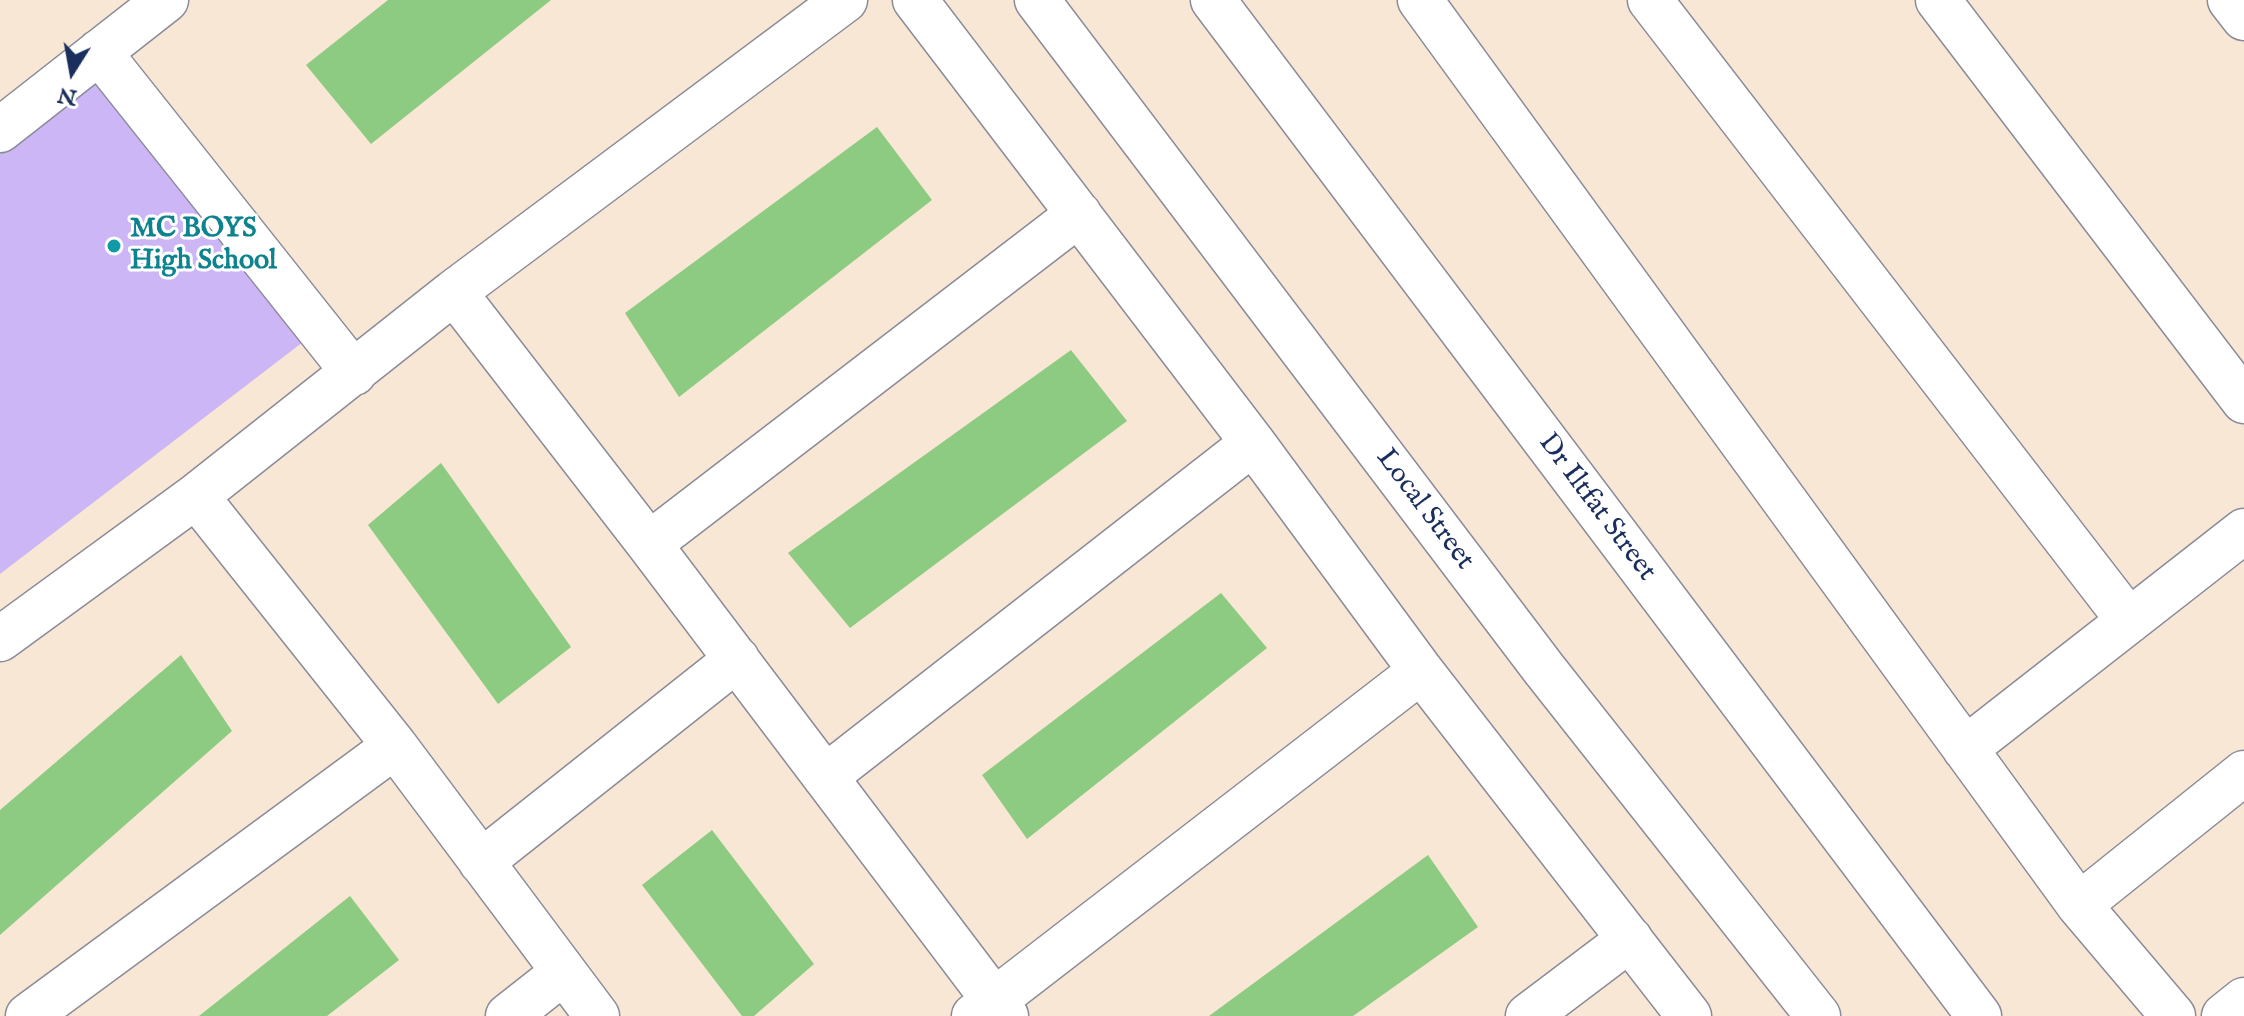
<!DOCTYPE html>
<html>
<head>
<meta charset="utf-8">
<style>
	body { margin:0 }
	#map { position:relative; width:2244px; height:1016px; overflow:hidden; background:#f8e7d4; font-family:"IM FELL English",serif }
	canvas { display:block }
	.north { position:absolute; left:32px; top:32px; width:80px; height:80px; -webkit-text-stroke:6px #fff; paint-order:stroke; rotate:191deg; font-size:22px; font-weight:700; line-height:32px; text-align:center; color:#1b2f5e }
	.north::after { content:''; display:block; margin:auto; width:28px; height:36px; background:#1b2f5e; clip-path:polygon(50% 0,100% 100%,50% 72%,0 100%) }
</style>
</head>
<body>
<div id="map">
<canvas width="2244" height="1016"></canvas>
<div class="north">N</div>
</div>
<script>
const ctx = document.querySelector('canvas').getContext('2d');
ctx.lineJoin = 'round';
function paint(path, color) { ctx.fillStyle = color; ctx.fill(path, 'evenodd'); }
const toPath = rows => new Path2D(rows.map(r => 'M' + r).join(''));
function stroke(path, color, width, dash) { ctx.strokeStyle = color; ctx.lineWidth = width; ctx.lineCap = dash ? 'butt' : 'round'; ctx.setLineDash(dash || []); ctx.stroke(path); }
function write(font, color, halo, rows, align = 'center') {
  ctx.font = font + ' "IM FELL English",serif'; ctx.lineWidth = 6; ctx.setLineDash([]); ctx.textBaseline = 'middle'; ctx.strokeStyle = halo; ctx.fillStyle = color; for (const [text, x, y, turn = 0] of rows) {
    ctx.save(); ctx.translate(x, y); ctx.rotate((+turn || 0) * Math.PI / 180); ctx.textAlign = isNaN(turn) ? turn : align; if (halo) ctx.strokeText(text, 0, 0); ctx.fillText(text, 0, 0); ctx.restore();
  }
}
paint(toPath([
	[388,0,551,0,371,144,306,65],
	[877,127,932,200,679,397,625,313],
	[1071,350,1127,421,850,628,788,553],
	[441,463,571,647,498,704,368,525],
	[1221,593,1267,648,1027,839,982,775],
	[181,655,232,731,0,935,0,810],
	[712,830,814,964,754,1016,742,1016,642,885],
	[1428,855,1478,927,1353,1016,1209,1016],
	[350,896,399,960,327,1016,199,1016]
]), '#8ccb81');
paint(toPath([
	[93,76,303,342,0,574,0,150]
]), '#cdb6f5');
const minor = toPath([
	[915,0,1253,443,1421,671,1689,1016],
	[1037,0,1544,669,1818,1016],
	[1213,0,1979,1016],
	[1420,0,2079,905,2173,1016],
	[1650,0,2129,621],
	[1938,0,2244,401],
	[2230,0,2244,18],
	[99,52,354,373],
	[0,130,166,0],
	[454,292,649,544,1006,1016],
	[196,496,395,746,597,1016],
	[649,544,1079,214],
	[0,639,196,496,454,292,845,0],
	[1965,749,2244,531],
	[825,777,1253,443],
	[481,862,737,659],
	[2079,905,2244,773],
	[28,1016,395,746],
	[508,1016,564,972],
	[974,1016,1421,671],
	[1528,1016,1630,939],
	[2224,1016,2244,1000]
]);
stroke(minor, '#8a8b99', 47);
stroke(minor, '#fff', 44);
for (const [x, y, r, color] of [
	[114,246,8,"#0f9aa8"]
]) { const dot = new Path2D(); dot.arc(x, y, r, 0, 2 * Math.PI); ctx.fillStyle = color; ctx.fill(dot); stroke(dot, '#fff', 3); }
write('bold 28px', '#0d838f', '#fff', [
	["MC BOYS",130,230],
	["High School",130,262]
], 'left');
write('28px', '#1b2f5e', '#fff', [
	["Dr Iltfat Street",1596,508,53],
	["Local Street",1424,510,53]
]);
</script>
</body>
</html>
